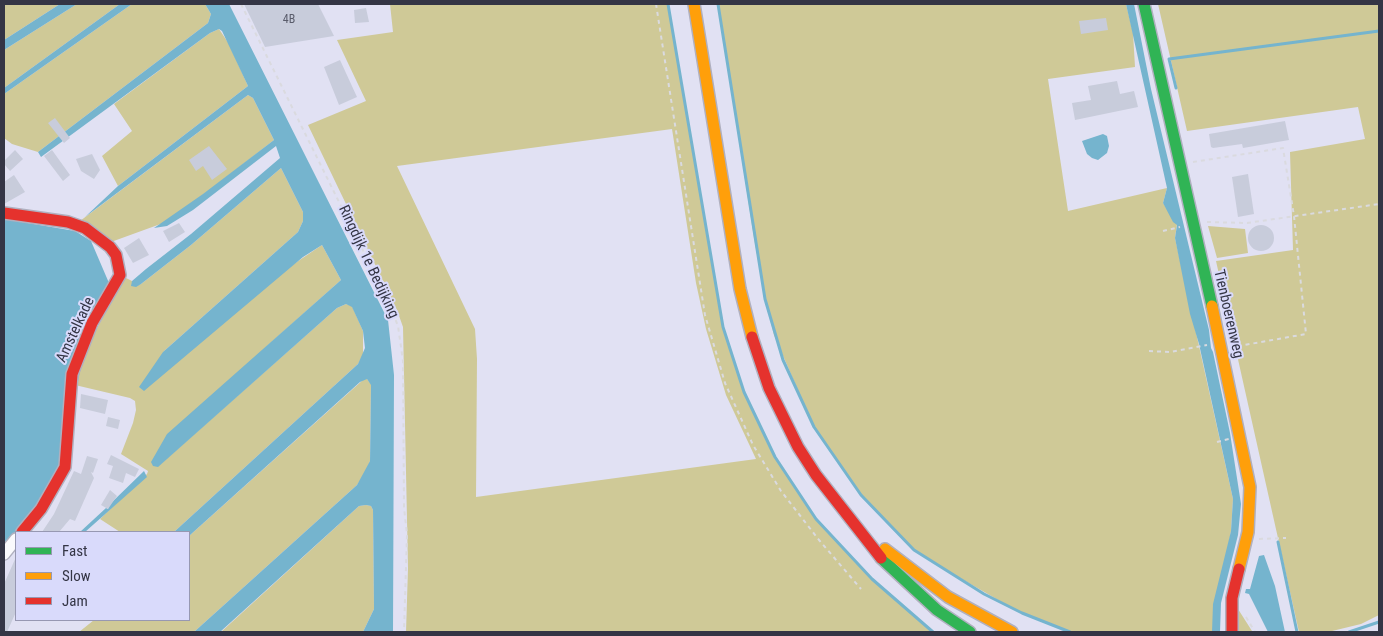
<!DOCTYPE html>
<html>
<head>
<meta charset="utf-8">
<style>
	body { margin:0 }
	#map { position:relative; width:1383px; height:636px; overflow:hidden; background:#e1e1f3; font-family:"Roboto Condensed",sans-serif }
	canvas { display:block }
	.frame { position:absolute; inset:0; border:5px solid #343545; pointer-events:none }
	.legend { position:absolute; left:15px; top:531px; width:175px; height:90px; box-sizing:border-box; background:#d9dafb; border:1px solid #9798b2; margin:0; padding:6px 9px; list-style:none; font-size:15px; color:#343545 }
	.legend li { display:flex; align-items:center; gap:10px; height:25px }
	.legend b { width:25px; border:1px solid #9798b2 }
</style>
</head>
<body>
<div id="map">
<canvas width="1383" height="636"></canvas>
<div class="frame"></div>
<ul class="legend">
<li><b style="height:6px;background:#30b455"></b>Fast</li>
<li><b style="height:6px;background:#ff9f0a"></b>Slow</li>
<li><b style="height:6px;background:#e5322d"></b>Jam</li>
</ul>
</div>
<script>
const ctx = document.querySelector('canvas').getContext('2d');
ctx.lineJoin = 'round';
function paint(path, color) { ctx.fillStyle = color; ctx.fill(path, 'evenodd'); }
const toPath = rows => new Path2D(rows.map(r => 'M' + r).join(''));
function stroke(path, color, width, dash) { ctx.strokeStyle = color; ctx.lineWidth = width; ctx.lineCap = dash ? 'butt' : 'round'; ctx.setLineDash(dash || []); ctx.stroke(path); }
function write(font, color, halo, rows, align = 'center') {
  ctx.font = font + ' "Roboto Condensed",sans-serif'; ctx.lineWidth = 4; ctx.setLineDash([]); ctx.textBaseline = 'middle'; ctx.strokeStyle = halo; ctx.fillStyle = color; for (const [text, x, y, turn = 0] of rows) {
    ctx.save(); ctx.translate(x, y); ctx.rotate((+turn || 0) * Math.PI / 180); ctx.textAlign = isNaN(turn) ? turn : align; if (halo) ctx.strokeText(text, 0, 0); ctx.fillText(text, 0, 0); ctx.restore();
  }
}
paint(toPath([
	[4,4,60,4,4,40],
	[77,4,120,4,4,88,4,50],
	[132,4,205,4,211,14,208,23,38,152,12,144,4,138,4,94],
	[390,4,668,4,723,327,744,392,775,457,816,519,872,579,933,632,406,632,408,568,403,327,397,310,308,125,366,101,337,40,393,32],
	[672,129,696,283,706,329,726,395,756,459,476,497,477,359,475,329,397,166],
	[718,4,1126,4,1133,33,1135,67,1048,79,1068,211,1167,188,1163,203,1177,224,1175,238,1233,499,1231,531,1213,632,1070,632,1021,613,946,570,914,550,861,495,814,427,774,335,765,299,754,238],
	[1158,4,1379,4,1379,615,1361,624,1328,632,1299,632,1216,261,1293,250,1290,152,1365,139,1358,107,1187,131],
	[219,29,229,44,248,86,118,186,102,156,132,131,114,104,210,33],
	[248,95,253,98,274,140,215,186,166,222,111,242,80,221],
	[281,168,303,212,303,221,298,232,163,352,322,245,341,280,266,347,158,466,337,308,346,304,352,306,363,331,363,355,358,364,174,532,120,532,100,519,147,474,148,471,121,454,133,423,136,410,135,401,130,398,75,385,80,361,124,277,132,281,132,286,141,284,191,245],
	[1208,226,1245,229,1248,253,1217,258],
	[364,379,367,379,371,384,370,461,366,472,357,485,194,632,79,632,94,620,189,620,189,536],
	[366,505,371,506,373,510,374,609,363,632,221,632,359,506],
	[1238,609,1252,631,1252,632,1237,632]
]), '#cfc997');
paint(toPath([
	[60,4,77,4,4,50,4,40],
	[120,4,132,4,4,94,4,88],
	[205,4,229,4,388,320,394,375,393,632,363,632,374,609,373,510,371,506,366,505,359,506,220,632,194,632,357,485,370,461,371,385,367,379,360,382,189,536,189,532,174,532,358,364,365,348,363,331,352,307,346,304,337,308,158,467,153,466,151,462,167,434,341,280,322,245,303,257,144,391,139,387,163,352,298,232,303,221,303,212,281,168,191,245,141,284,136,287,131,286,132,281,146,269,191,234,280,158,276,146,193,210,167,226,154,228,203,194,274,140,253,98,248,95,85,217,118,186,248,86,222,31,219,29,210,33,41,157,38,152,208,23,211,14],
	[1126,4,1134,4,1151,89,1209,330,1211,348,1213,352,1230,433,1241,504,1238,535,1221,603,1220,632,1212,632,1213,604,1231,531,1233,499,1199,344,1190,314,1175,238,1177,225,1173,222,1163,203,1167,188],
	[1103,134,1107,136,1109,146,1107,153,1098,160,1092,158,1087,154,1082,141],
	[4,219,75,231,91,241,109,283,91,318,62,459,40,503,4,547],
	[144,471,147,477,85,532,80,532,106,508,108,509,109,505],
	[1264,555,1275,586,1285,632,1268,632,1249,594,1245,593,1246,589,1250,589,1259,556]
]), '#75b4ce');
stroke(toPath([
	[668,4,723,327,744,392,775,457,816,519,872,579,933,632],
	[718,4,765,299,783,360,814,427,861,495,914,550,984,594,1022,613,1070,632],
	[1176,88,1169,59,1379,31],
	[1278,542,1297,632],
	[1349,632,1379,622]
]), '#75b4ce', 3);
paint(toPath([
	[244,4,318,4,334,36,265,47],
	[366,8,369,22,355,23,354,10],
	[1106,18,1108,30,1081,34,1079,21],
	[340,60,357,97,339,105,324,67],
	[1117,81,1120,94,1134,91,1138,107,1075,120,1072,103,1091,100,1088,86],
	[55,118,70,138,64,143,48,123],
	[1285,121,1289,140,1243,148,1242,144,1213,148,1211,147,1209,134],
	[209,146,227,169,212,180,203,166,196,171,189,160],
	[15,150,23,159,10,171,4,164,4,161],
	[52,150,70,175,63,181,44,156],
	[92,154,100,170,94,179,81,171,76,159],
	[1248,174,1254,214,1238,217,1232,177],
	[14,175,25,192,4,204,4,182],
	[179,223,185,232,169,242,163,231],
	'1248 238a13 13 0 1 1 26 0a13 13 0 1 1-26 0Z',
	[139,238,149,255,133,263,124,248],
	[81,394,108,400,105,414,80,408],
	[108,417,120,420,118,429,106,426],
	[111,455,139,469,135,477,126,473,123,483,109,478,113,466,107,464],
	[87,456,98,459,93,473,91,472,94,478,75,521,70,519,59,532,42,532,54,514,74,471,81,474],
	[110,490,117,496,108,509,101,505],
	[16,557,16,612,7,632,4,632,4,584]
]), '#c8ccdb');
const street = toPath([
	[4,554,16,539]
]);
const fast = toPath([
	[1144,4,1212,306],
	[881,558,937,610,970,632]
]);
const slow = toPath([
	[694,4,740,289,752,337],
	[1212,306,1250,487,1248,532,1239,569],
	[885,549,948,597,1012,632]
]);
const jam = toPath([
	[4,213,68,222,85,228,110,247,116,255,120,275,92,323,72,374,65,467,41,509,22,532],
	[752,337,769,388,798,447,816,475,881,558],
	[1232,632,1232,598,1239,569]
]);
stroke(street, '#b0b0bf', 14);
stroke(fast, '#b0b0bf', 14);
stroke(slow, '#b0b0bf', 14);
stroke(jam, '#b0b0bf', 14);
stroke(toPath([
	[241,4,388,301,398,326,403,361,404,507,407,535,404,632],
	[656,4,705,315,725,383,753,445,781,491,819,540,861,589],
	[1193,162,1283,148,1294,216,1306,334,1233,347],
	[1207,222,1247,223,1379,204],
	[1163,231,1180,227],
	[1149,351,1170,352,1207,345],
	[1217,442,1229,439],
	[1259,539,1286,538],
	[1246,617,1255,632]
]), '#dadadf', 2, [4, 4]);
stroke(street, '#fafafd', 11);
stroke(fast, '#30b455', 11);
stroke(slow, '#ff9f0a', 11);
stroke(jam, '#e5322d', 11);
write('12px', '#5a5c6b', null, [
	["4B",289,20]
]);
write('15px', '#343545', '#d9dafb', [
	["Ringdijk 1e Bedijking",368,262,65],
	["Tienboerenweg",1228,314,77],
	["Amstelkade",76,330,-65]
]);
</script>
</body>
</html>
